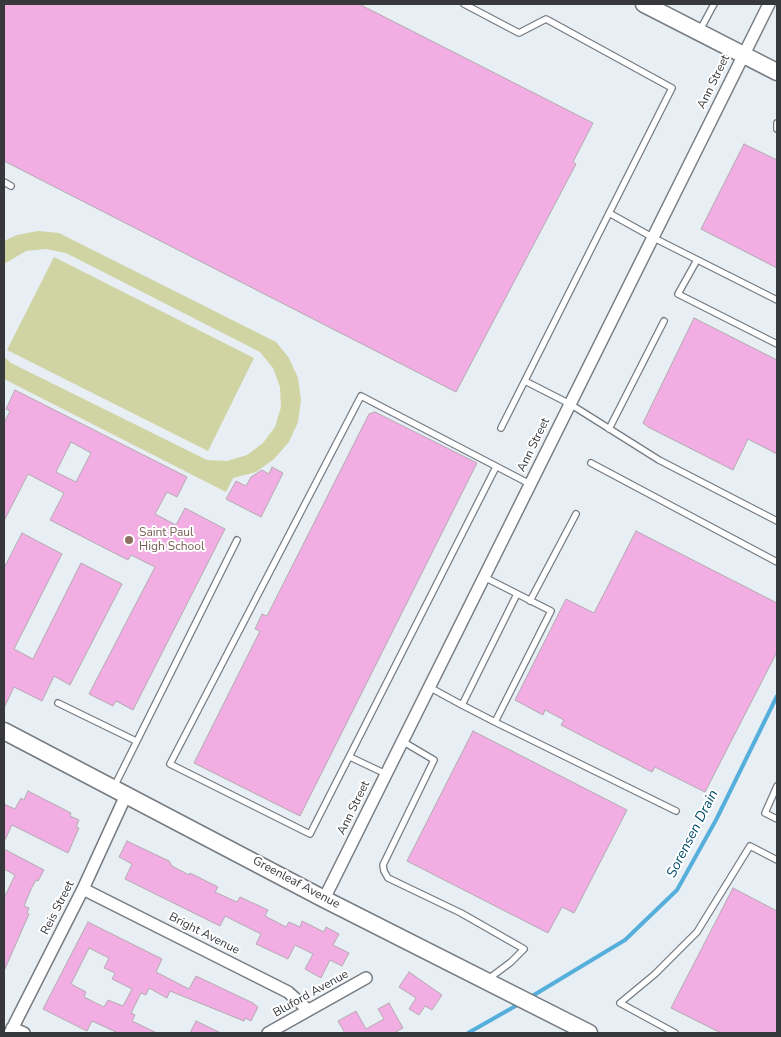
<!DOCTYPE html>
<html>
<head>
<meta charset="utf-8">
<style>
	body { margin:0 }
	#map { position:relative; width:781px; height:1037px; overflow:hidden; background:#e7eef4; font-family:"Nunito Sans",sans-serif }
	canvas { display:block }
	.frame { position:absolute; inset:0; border:5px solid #36383b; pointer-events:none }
</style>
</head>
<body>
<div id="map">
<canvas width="781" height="1037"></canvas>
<div class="frame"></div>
</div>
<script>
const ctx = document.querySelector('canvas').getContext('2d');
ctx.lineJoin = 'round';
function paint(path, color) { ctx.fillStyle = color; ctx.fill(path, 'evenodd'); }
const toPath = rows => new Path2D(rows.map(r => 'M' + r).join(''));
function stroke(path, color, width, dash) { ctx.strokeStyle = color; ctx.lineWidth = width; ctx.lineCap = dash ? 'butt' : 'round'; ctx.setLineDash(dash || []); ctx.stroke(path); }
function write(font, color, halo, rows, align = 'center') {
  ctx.font = font + ' "Nunito Sans",sans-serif'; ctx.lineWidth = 4; ctx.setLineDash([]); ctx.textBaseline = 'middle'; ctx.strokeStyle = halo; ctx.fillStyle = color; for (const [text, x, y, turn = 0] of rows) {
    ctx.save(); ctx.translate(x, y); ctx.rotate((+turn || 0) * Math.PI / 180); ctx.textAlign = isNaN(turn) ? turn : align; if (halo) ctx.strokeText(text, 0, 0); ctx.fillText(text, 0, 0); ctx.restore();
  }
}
paint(toPath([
	[38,231,59,233,276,342,289,358,298,378,301,400,298,422,289,442,274,459,256,472,233,478,226,492,4,379,4,357,11,363,207,460,227,461,247,455,263,443,275,427,281,407,280,387,273,368,260,352,66,253,46,249,26,251,4,264,4,241,17,235],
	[54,257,254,358,208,451,7,350]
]), '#d0d4a3');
stroke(toPath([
	[529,998,625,940,677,890,716,820,777,696],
	[468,1033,519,1004]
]), '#56afdb', 4);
const building = toPath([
	[4,4,359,4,593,123,573,162,576,164,456,392,4,161,4,4],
	[744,144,777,160,777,268,701,229,744,144],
	[694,318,777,360,777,454,748,439,733,470,648,427,643,423,694,318],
	[15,390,187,477,177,497,167,492,155,514,176,525,185,508,225,529,133,710,116,701,113,706,89,694,155,567,131,555,128,560,50,520,64,493,28,474,4,521,4,423,10,411,6,409,15,390],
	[71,442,91,453,76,482,56,472,71,442],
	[375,412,477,463,300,816,194,763,260,631,255,629,262,614,267,616,369,414,375,412],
	[272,467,283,473,261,517,226,499,236,481,246,486,251,477,262,470,269,474,272,467],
	[636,531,777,603,777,652,705,792,655,767,652,772,561,725,564,720,545,710,543,715,515,700,566,599,594,613,636,531],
	[22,533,62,554,14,649,33,659,81,563,122,584,70,685,54,676,42,701,14,687,4,708,4,568,22,533],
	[473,731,627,810,574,913,562,907,548,933,407,861,473,731],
	[28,791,71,813,70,816,79,820,76,827,79,828,68,853,12,825,4,842,4,804,15,809,21,798,24,800,28,791],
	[127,841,169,861,172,866,189,875,190,873,218,887,215,892,237,902,240,897,268,910,265,916,286,927,289,922,300,927,302,921,324,932,326,927,339,934,333,945,349,953,342,966,330,960,321,978,305,969,313,954,295,945,288,959,256,944,261,934,225,916,220,926,125,879,132,864,119,857,127,841],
	[4,849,44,870,38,881,36,880,32,887,24,906,29,908,27,913,29,914,4,971,4,898,15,875,4,869,4,849],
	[733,888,777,911,777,1033,721,1033,671,1008,733,888],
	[88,922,162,959,156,972,189,989,196,976,253,1003,258,1007,251,1021,245,1018,244,1021,170,991,167,998,149,988,146,995,141,993,131,1013,135,1015,132,1021,157,1033,118,1033,92,1021,87,1031,43,1009,88,922],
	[89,948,109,958,104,968,115,973,112,979,132,989,123,1006,108,1000,104,1007,84,997,86,992,71,984,89,948],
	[409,972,442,995,432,1010,425,1006,419,1015,409,1009,416,998,399,987,409,972],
	[389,1003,403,1028,394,1033,345,1033,338,1021,356,1011,366,1029,384,1019,378,1009,389,1003],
	[196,1021,221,1033,190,1033,196,1021]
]);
paint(building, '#f2ade3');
stroke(building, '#b2abb0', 1);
const service = toPath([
	[464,4,519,33,546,19,672,88,501,428],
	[700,30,714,4],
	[777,123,777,129],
	[4,182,11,186],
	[609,213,652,237,777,300],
	[697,260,678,294,777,344],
	[525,381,570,404,659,460,777,521],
	[609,429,664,321],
	[591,463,777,562],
	[496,467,310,834,170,764,361,396,530,484],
	[484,577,551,611,495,722,676,811],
	[530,601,576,514],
	[429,687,462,705],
	[58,703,136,741],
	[495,722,462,705,517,594],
	[402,741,434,760,383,865,384,871,388,878,461,913,524,949,511,962,487,980],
	[350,757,386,774],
	[777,786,765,813,777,819],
	[114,787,237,540],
	[675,1033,620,1003,655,974,697,932,750,846,777,860]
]);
const minor = toPath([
	[83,889,288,992,308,1010],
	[324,899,769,4],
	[12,1028,24,1033],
	[10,1033,83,889,127,793],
	[268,1033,366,978]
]);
const secondary = toPath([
	[644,4,777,72],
	[4,731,324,899,589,1033]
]);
stroke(service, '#777c82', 8);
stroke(minor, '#777c82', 14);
stroke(secondary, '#777c82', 19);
stroke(service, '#fff', 5.5);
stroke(minor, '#fff', 11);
stroke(secondary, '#fff', 16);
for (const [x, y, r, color] of [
	[129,540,5,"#8d6e63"]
]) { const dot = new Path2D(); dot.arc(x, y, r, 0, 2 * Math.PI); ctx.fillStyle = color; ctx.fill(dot); stroke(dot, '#fff', 2); }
write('12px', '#36383b', '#fff', [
	["Ann Street",714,82,-64],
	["Ann Street",534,445,-64],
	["Ann Street",354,808,-64],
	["Greenleaf Avenue",296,883,28],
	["Reis Street",58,908,-63],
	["Bright Avenue",204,934,27],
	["Bluford Avenue",311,994,-29]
]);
write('12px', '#785e54', '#fff', [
	["Saint Paul",139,533],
	["High School",139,547]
], 'left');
write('italic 14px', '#004d6b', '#fff', [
	["Sorensen Drain",693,834,-63]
]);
</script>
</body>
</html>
